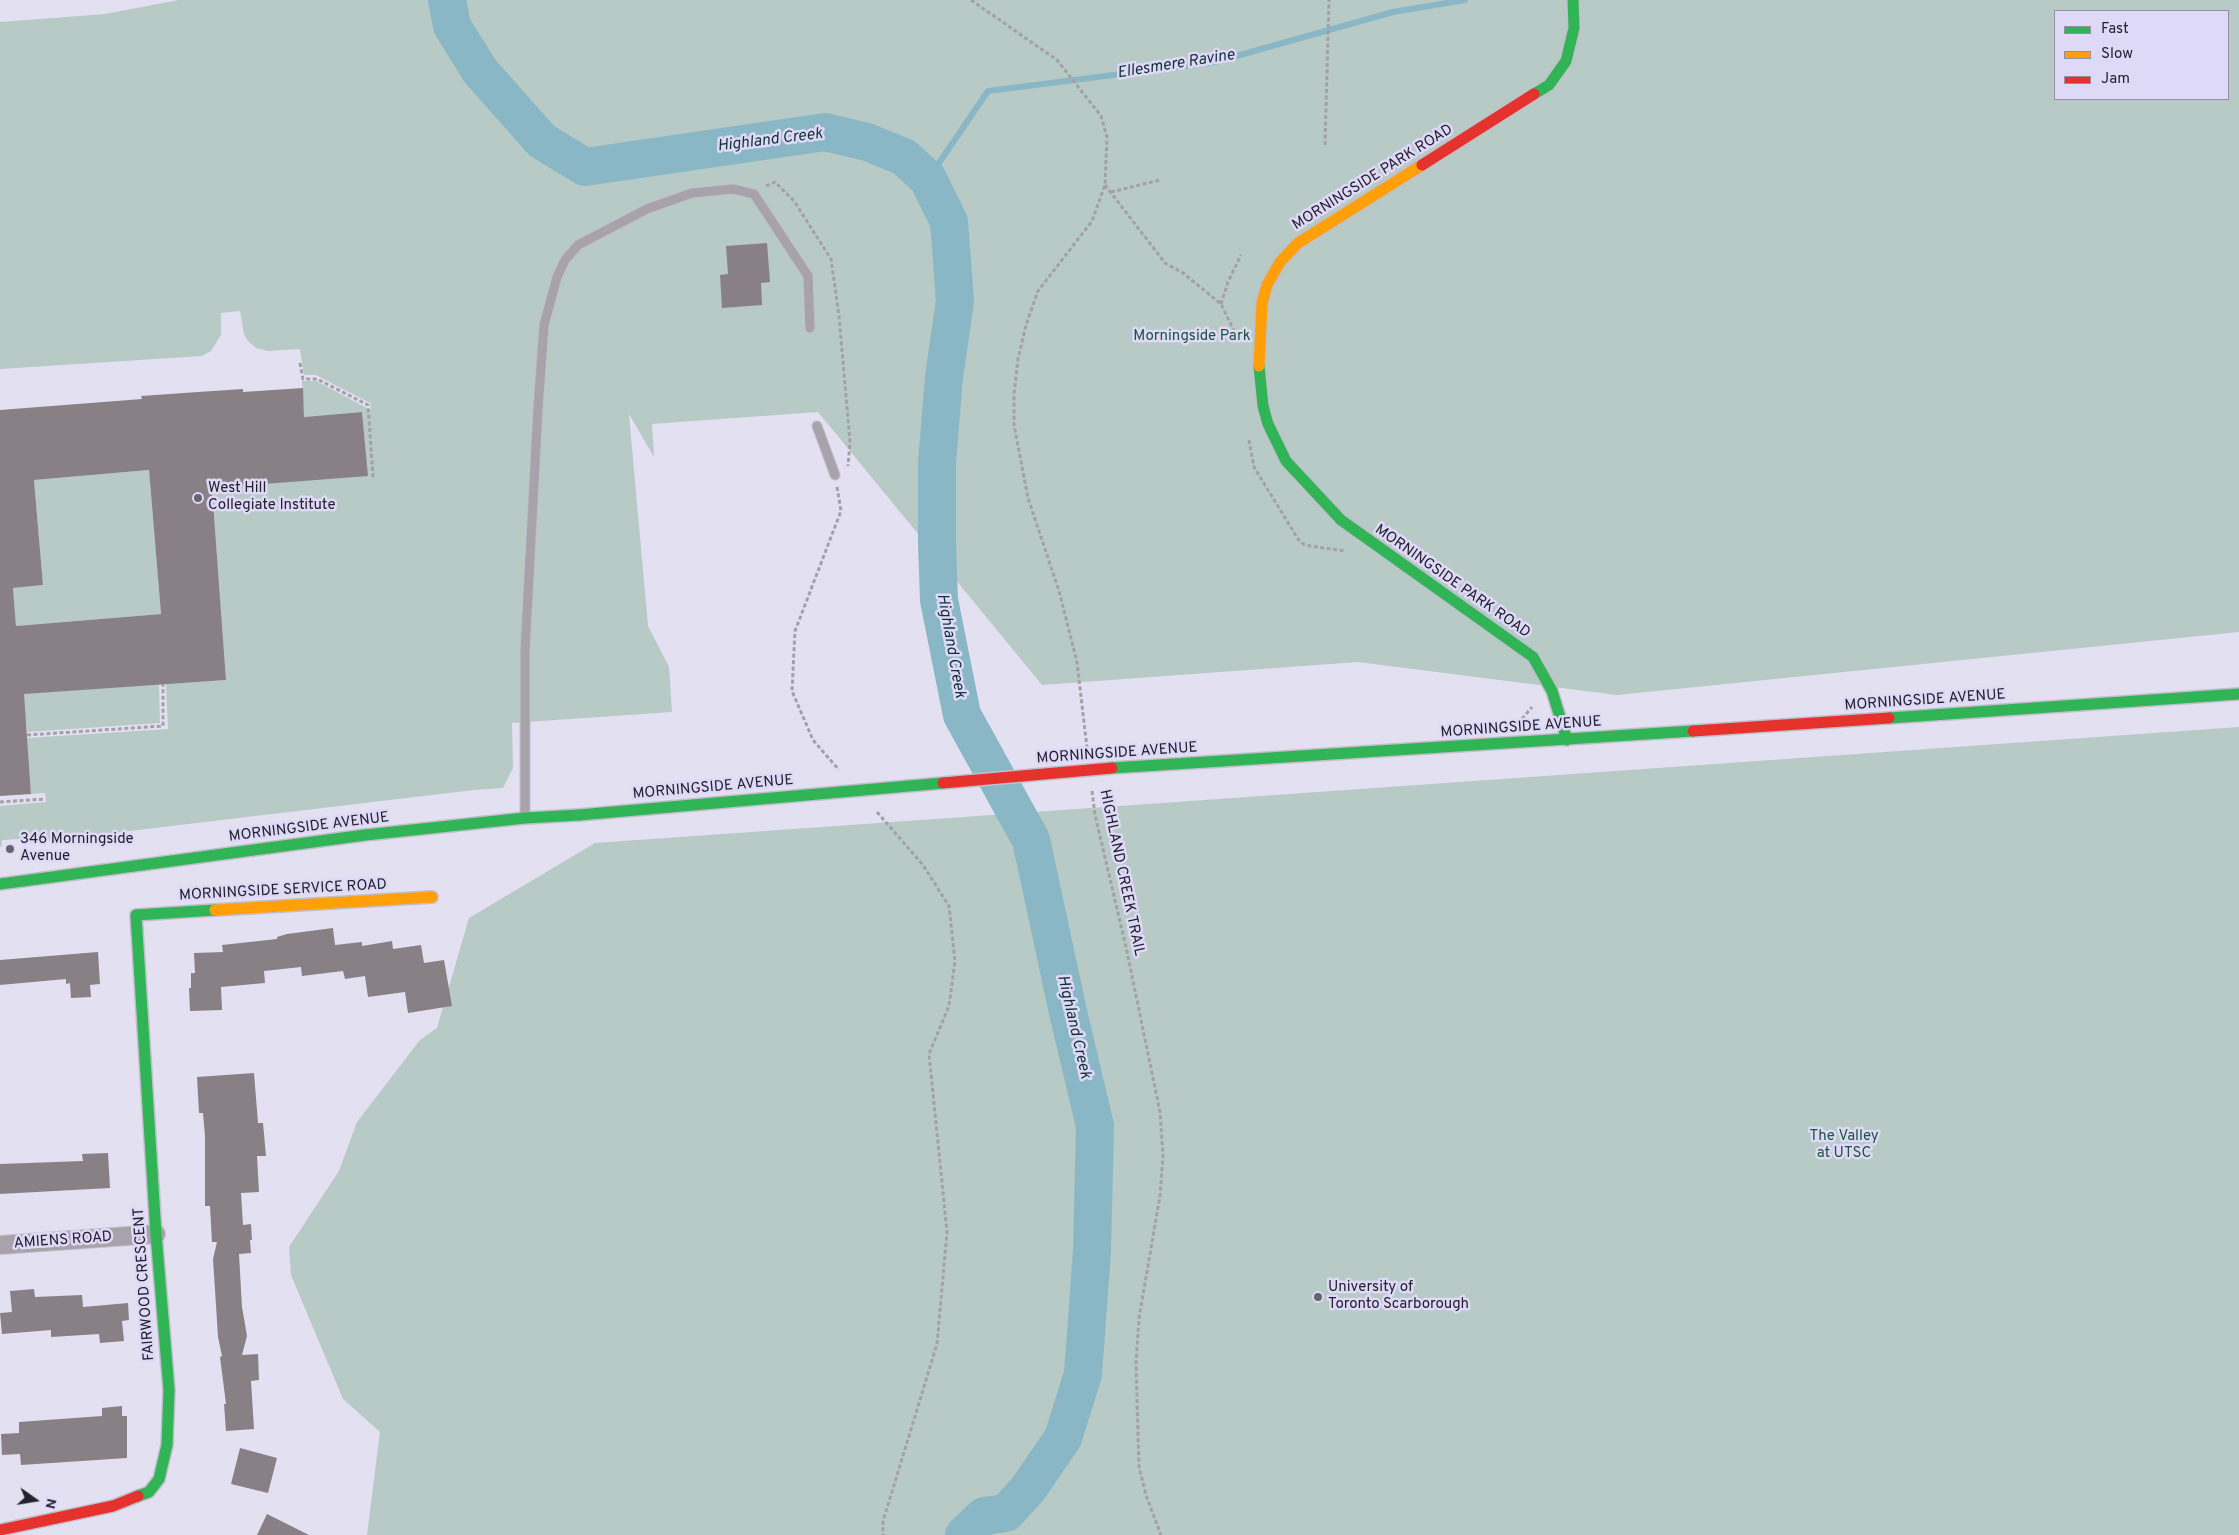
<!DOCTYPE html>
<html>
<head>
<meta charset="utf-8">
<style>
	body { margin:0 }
	#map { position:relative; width:2239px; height:1535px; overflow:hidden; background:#e3e0f1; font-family:Overpass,sans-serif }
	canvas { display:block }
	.legend { position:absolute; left:2054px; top:10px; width:175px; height:90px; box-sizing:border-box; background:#dfd9f8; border:1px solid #948fa7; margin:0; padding:6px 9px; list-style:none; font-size:15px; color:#24212d }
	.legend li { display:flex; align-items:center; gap:10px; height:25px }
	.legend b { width:25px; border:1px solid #948fa7 }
	.north { position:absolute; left:10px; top:1475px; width:50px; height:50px; -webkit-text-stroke:4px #dfd9f8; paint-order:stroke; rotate:103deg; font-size:14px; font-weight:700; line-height:20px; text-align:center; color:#24212d }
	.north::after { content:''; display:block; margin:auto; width:18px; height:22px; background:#24212d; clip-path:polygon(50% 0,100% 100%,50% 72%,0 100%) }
</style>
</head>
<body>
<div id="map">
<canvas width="2239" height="1535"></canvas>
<ul class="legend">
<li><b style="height:6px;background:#30b455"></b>Fast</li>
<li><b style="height:6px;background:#ff9f0a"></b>Slow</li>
<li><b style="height:6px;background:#e5322d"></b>Jam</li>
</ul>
<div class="north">N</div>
</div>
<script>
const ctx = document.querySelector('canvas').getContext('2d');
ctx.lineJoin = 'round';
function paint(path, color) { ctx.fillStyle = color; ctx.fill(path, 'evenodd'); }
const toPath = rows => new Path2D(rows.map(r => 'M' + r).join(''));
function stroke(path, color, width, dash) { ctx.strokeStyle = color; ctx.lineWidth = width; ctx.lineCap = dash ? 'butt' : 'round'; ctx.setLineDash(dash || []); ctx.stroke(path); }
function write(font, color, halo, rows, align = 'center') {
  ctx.font = font + ' Overpass,sans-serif'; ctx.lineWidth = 5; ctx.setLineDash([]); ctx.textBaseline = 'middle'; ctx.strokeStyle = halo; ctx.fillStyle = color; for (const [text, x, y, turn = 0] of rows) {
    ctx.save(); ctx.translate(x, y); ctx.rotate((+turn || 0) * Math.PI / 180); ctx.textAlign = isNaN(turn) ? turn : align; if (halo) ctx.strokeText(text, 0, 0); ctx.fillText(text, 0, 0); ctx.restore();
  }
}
paint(toPath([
	[179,0,2239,0,2239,632,1617,695,1358,662,1042,685,818,412,652,424,654,457,629,414,648,626,669,667,672,712,512,723,513,768,503,788,474,790,20,844,19,839,2,840,2,846,0,847,0,806,46,802,45,793,31,794,27,738,168,729,166,684,226,680,212,488,367,475,362,412,304,417,302,381,316,381,371,410,370,403,316,375,304,375,300,349,268,351,256,348,248,341,244,334,240,311,221,313,221,335,211,351,202,356,0,369,0,22,105,14],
	[2055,11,2228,11,2228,99,2055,99],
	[149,470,161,614,16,626,13,588,43,585,34,480],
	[159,684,160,723,27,732,26,719,0,720,0,695],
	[2239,727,2239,1535,367,1535,380,1432,343,1399,291,1275,289,1247,339,1171,357,1122,420,1040,437,1028,469,918,595,843]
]), '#b7cac6');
stroke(toPath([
	[928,179,988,91,1215,62,1393,12,1465,0]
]), '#8ab7c5', 6);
stroke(toPath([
	[447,0,452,26,480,71,542,141,585,167,825,132,867,142,904,157,928,179,949,222,955,301,944,377,937,463,937,543,939,600,962,715,1031,840,1068,1012,1095,1126,1092,1251,1083,1374,1063,1438,1028,1489,1006,1513,984,1516,964,1535]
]), '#8ab7c5', 38);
paint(toPath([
	[767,243,770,282,761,283,762,305,722,308,720,275,728,274,726,246],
	[303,388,304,417,362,412,368,476,212,488,226,680,24,694,31,794,0,796,0,410,142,399,141,396,198,392,243,389,243,392],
	[149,470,161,614,16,626,13,588,43,585,34,480],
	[333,928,335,945,362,942,362,946,392,941,393,949,421,945,424,963,444,960,452,1006,408,1013,405,992,368,997,365,976,345,979,343,971,302,976,301,967,264,971,265,983,221,987,222,1010,190,1011,189,988,191,988,191,973,195,973,194,953,223,952,222,945,277,939,277,937,287,934],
	[98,952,100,984,90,985,91,997,71,998,70,983,66,984,66,979,0,985,0,960],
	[254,1073,258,1123,263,1123,266,1156,257,1156,259,1192,241,1193,243,1225,251,1224,252,1240,250,1240,251,1253,239,1254,242,1307,247,1336,242,1355,258,1354,259,1380,251,1381,254,1429,226,1431,224,1404,226,1404,220,1357,222,1356,218,1337,213,1259,217,1242,212,1242,210,1206,205,1206,205,1136,203,1113,199,1113,197,1077],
	[108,1153,110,1188,0,1194,0,1164,83,1161,82,1154],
	[34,1289,35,1297,82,1295,83,1307,128,1303,129,1320,122,1321,124,1341,100,1343,99,1334,51,1337,51,1330,2,1334,0,1313,12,1312,10,1291],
	[122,1406,122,1416,127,1416,127,1458,21,1465,20,1454,2,1455,1,1434,19,1433,19,1422,102,1416,102,1408],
	[240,1448,277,1458,268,1493,231,1484],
	[267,1514,309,1535,257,1535]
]), '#898086');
const lane = toPath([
	[817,426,835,475],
	[525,817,525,651,538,408,544,325,557,277,565,260,578,245,647,209,692,193,733,189,754,194,808,276,810,328]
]);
const street = toPath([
	[0,1245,156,1234]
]);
const fast = toPath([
	[1534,94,1549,85,1566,61,1574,28,1573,0],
	[1259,366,1263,406,1268,424,1286,461,1341,520,1533,657,1552,691,1567,740],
	[1889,718,2239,694],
	[1112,768,1693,731],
	[0,884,365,835,525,818,579,815],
	[138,1496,149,1492,159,1479,167,1445,169,1390,156,1234,136,915,215,910]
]);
const slow = toPath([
	[1259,366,1262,303,1267,285,1280,262,1298,243,1422,165],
	[215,910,432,897]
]);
const jam = toPath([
	[1422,165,1534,94],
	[1693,731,1889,718],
	[0,1530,113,1506,138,1496]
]);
stroke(lane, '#c1bfcc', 11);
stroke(street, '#c1bfcc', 20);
stroke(fast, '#c1bfcc', 14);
stroke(slow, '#c1bfcc', 14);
stroke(jam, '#c1bfcc', 14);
stroke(toPath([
	[971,0,1057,60,1101,116,1107,137,1105,185,1092,221,1038,291,1026,325,1018,359,1014,394,1014,425,1028,498,1059,591,1077,662,1087,748],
	[1325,145,1329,0],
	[1105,185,1165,263,1183,273,1221,304,1237,337],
	[766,186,775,182,794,201,831,259,839,316,850,442,848,466],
	[1111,192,1160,180],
	[1221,304,1228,282,1241,255],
	[300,363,303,379,317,379,368,405,373,477],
	[1249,440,1254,467,1298,539,1303,544,1310,546,1345,551],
	[837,487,841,511,795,631,792,691,813,740,839,770],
	[1522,719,1532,707],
	[27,735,163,726,163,684],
	[1092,791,1095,815,1126,947,1160,1112,1163,1155,1160,1196,1139,1318,1136,1364,1139,1467,1146,1495,1161,1535],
	[0,802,45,799],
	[877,812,923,865,949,906,955,961,949,1006,929,1054,947,1232,937,1344,883,1521,883,1535]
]), '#a5a0a8', 3, [4, 2.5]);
stroke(lane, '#a8a2aa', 9);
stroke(street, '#a8a2aa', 18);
stroke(fast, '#30b455', 11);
stroke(slow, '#ff9f0a', 11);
stroke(jam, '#e5322d', 11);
const fastBridge = toPath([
	[579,815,943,783]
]);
const jamBridge = toPath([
	[943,783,1112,768]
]);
stroke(fastBridge, '#c1bfcc', 14, []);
stroke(jamBridge, '#c1bfcc', 14, []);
stroke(fastBridge, '#30b455', 11);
stroke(jamBridge, '#e5322d', 11);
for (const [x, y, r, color] of [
	[198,498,5,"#676472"],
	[10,849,5,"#676472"],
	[1318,1297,5,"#676472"]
]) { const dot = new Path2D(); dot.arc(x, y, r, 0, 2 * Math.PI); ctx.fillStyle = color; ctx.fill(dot); stroke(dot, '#dfd9f8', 2); }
write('15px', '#24212d', '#dfd9f8', [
	["MORNINGSIDE PARK ROAD",1373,178,-32],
	["MORNINGSIDE PARK ROAD",1452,582,35],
	["MORNINGSIDE AVENUE",1925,701,-4],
	["MORNINGSIDE AVENUE",1521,728,-4],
	["MORNINGSIDE AVENUE",1117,754,-4],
	["MORNINGSIDE AVENUE",713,788,-5],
	["MORNINGSIDE AVENUE",309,828,-7],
	["HIGHLAND CREEK TRAIL",1121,873,78],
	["MORNINGSIDE SERVICE ROAD",283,891,-3],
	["AMIENS ROAD",63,1241,-4],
	["FAIRWOOD CRESCENT",145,1284,-94]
]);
write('15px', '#195538', '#dfd9f8', [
	["Morningside Park",1192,337],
	["The Valley",1844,1137],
	["at UTSC",1844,1154]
]);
write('15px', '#24212d', '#dfd9f8', [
	["West Hill",208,489],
	["Collegiate Institute",208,506],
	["346 Morningside",20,840],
	["Avenue",20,857],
	["University of",1328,1288],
	["Toronto Scarborough",1328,1305]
], 'left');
write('italic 16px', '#103237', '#dfd9f8', [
	["Ellesmere Ravine",1176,65,-9],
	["Highland Creek",770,141,-7],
	["Highland Creek",950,646,80],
	["Highland Creek",1073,1027,77]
]);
</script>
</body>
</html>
